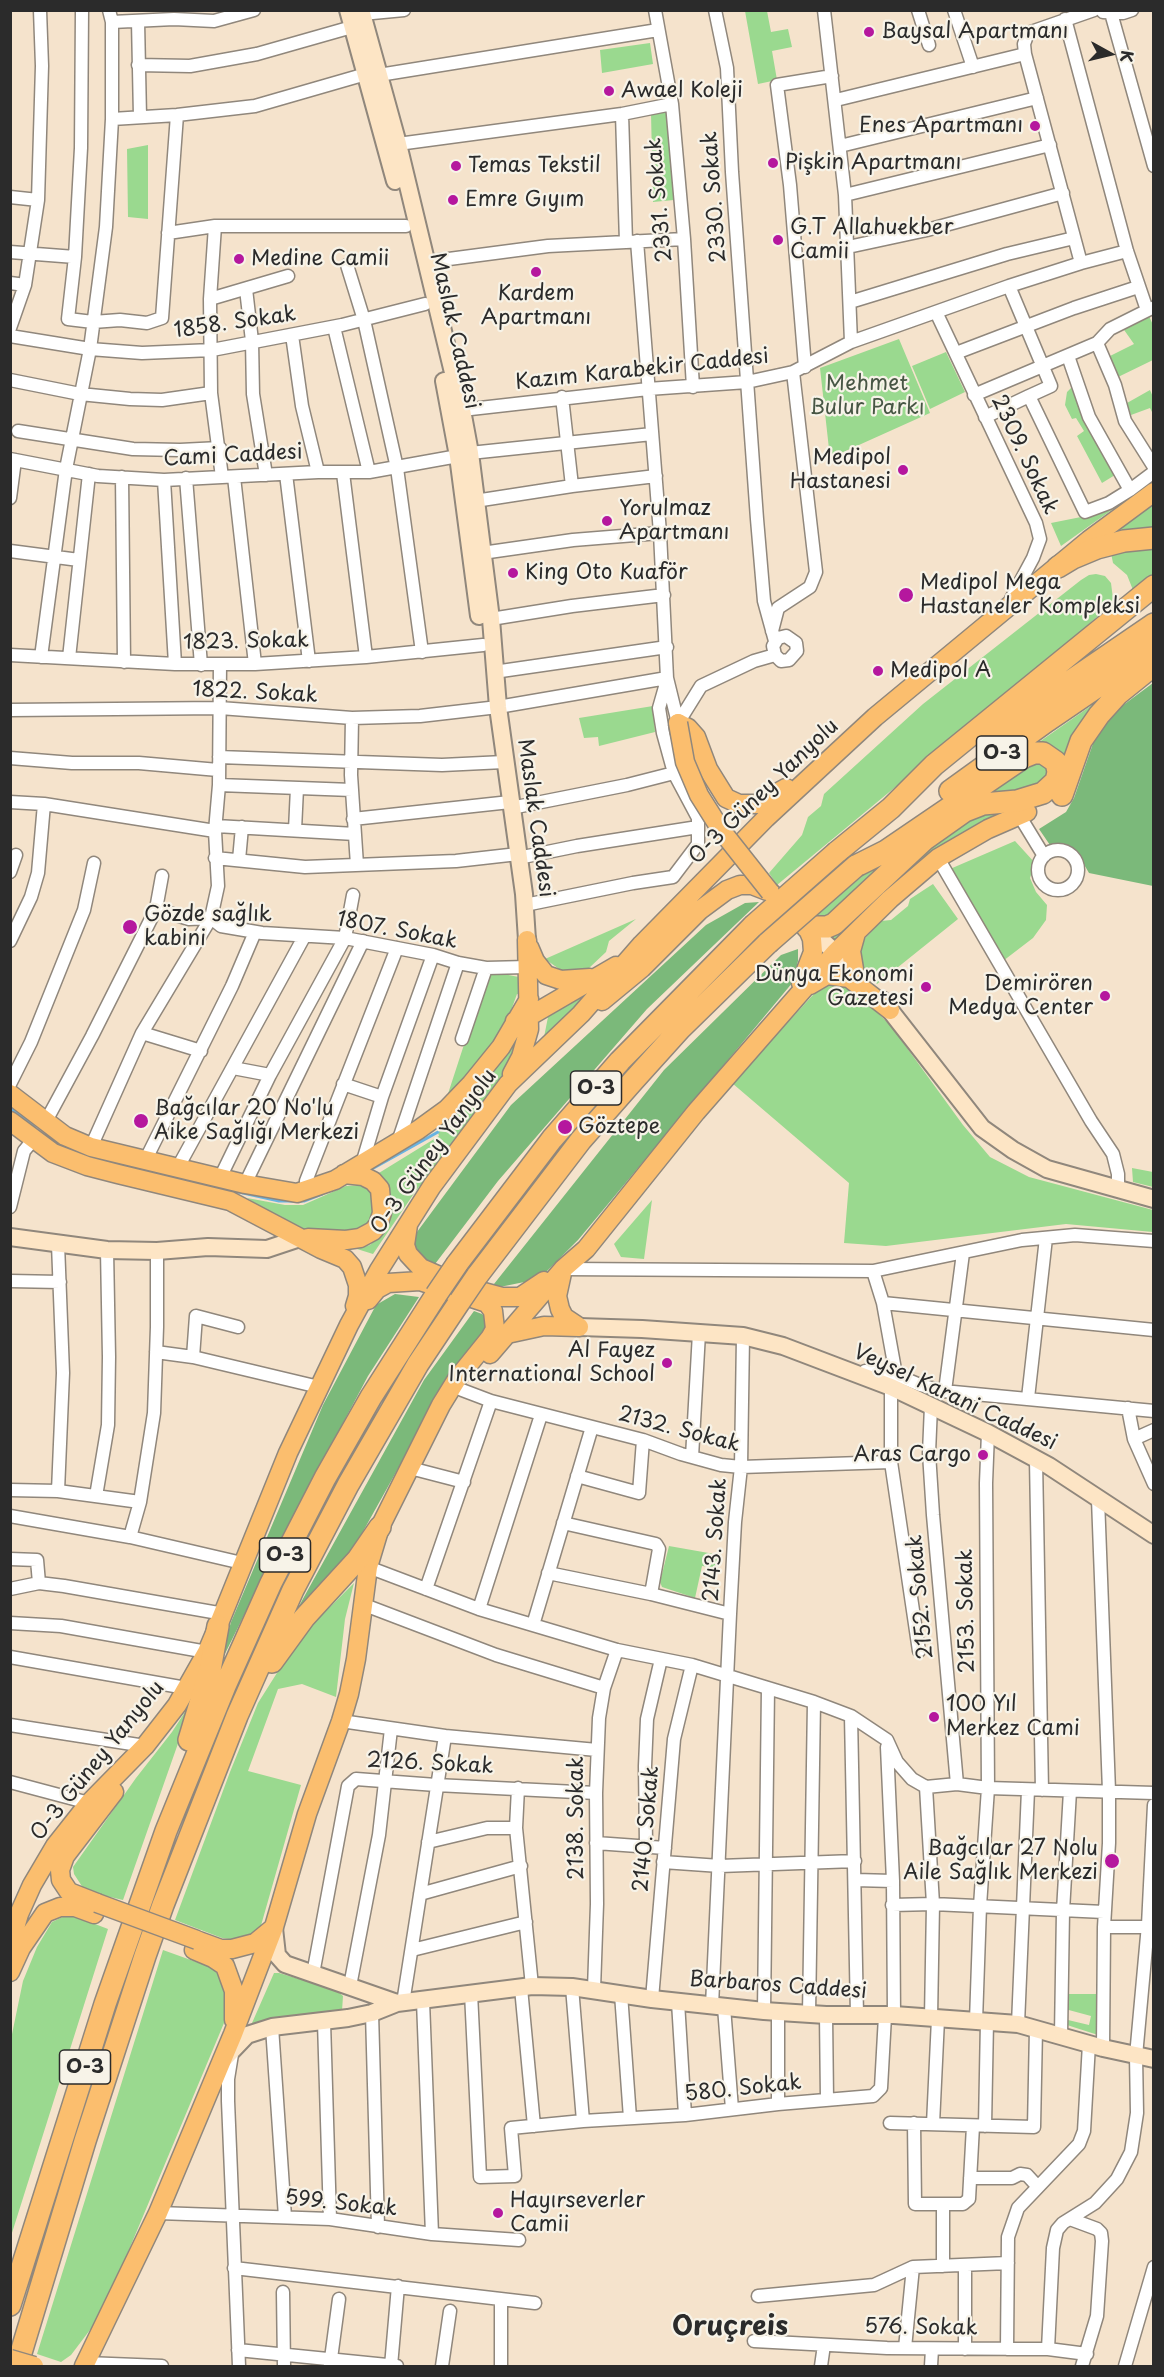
<!DOCTYPE html>
<html>
<head>
<meta charset="utf-8">
<style>
	body { margin:0 }
	#map { position:relative; width:1164px; height:2377px; overflow:hidden; background:#f5e3cc; font-family:"Playpen Sans",sans-serif }
	canvas { display:block }
	.frame { position:absolute; inset:0; border:12px solid #2b2b2b; pointer-events:none }
	.north { position:absolute; left:1080px; top:24px; width:60px; height:60px; -webkit-text-stroke:4px #f7f3e8; paint-order:stroke; rotate:98deg; font-size:16px; font-weight:700; line-height:24px; text-align:center; color:#2b2b2b }
	.north::after { content:''; display:block; margin:auto; width:21px; height:27px; background:#2b2b2b; clip-path:polygon(50% 0,100% 100%,50% 72%,0 100%) }
</style>
</head>
<body>
<div id="map">
<canvas width="1164" height="2377"></canvas>
<div class="frame"></div>
<div class="north">K</div>
</div>
<script>
const ctx = document.querySelector('canvas').getContext('2d');
ctx.lineJoin = 'round';
function paint(path, color) { ctx.fillStyle = color; ctx.fill(path, 'evenodd'); }
const toPath = rows => new Path2D(rows.map(r => 'M' + r).join(''));
function stroke(path, color, width, dash) { ctx.strokeStyle = color; ctx.lineWidth = width; ctx.lineCap = dash ? 'butt' : 'round'; ctx.setLineDash(dash || []); ctx.stroke(path); }
function write(font, color, halo, rows, align = 'center') {
  ctx.font = font + ' "Playpen Sans",sans-serif'; ctx.lineWidth = 4.5; ctx.setLineDash([]); ctx.textBaseline = 'middle'; ctx.strokeStyle = halo; ctx.fillStyle = color; for (const [text, x, y, turn = 0] of rows) {
    ctx.save(); ctx.translate(x, y); ctx.rotate((+turn || 0) * Math.PI / 180); ctx.textAlign = isNaN(turn) ? turn : align; if (halo) ctx.strokeText(text, 0, 0); ctx.fillText(text, 0, 0); ctx.restore();
  }
}
paint(toPath([
	[745,11,767,11,771,32,788,29,792,47,772,51,777,80,758,84],
	[650,43,653,64,602,73,600,50],
	[667,112,674,200,653,202,651,113],
	[148,145,148,219,128,217,127,149],
	[1149,316,1153,325,1153,360,1116,378,1106,358,1134,344,1122,327],
	[899,339,930,413,830,458,820,368],
	[946,352,965,392,930,409,912,366],
	[1074,385,1115,475,1102,483,1077,436,1084,431,1076,418,1072,419,1065,405,1067,392],
	[1150,390,1153,397,1153,414,1150,408,1131,415,1127,403],
	[1137,492,1061,546,1051,523,1091,515],
	[1153,502,1153,531,1106,538],
	[1153,547,1153,578,1135,595,1127,575,1113,563,1111,553],
	[1096,574,1105,576,1111,583,1113,599,1110,605,1056,654,777,885,769,873,802,835,808,817,821,806,824,794,923,704,1081,580,1089,575],
	[1105,696,1067,770,1032,747],
	[653,706,655,732,599,746,598,737,584,738,579,718],
	[1038,760,1049,768,1050,775,1042,788,984,796],
	[1006,808,983,822,834,944,825,935,905,866,974,813],
	[1015,841,1035,863,1030,878,1036,892,1047,905,1046,920,1033,938,1003,961,950,869],
	[910,843,826,923,808,922,866,873],
	[933,884,958,919,877,984,855,961,859,945,881,921,891,920,908,906,910,899],
	[636,919,609,941,606,952,588,969,562,971,545,959],
	[488,971,529,979,526,997,517,994,509,1016,496,1039,444,1106],
	[824,983,850,986,891,1026,963,1125,990,1157,1029,1177,1153,1210,1153,1232,1066,1224,886,1246,844,1243,849,1183,732,1083],
	[584,995,585,999,543,1042,548,1017],
	[523,1036,507,1077,415,1192,373,1254,357,1249,370,1245,381,1234,374,1176,439,1136,437,1129,453,1116,499,1060],
	[1132,1168,1153,1172,1153,1187,1133,1182],
	[362,1185,370,1189,378,1203,368,1227,350,1234,294,1228,247,1198,285,1205,303,1205,346,1186],
	[652,1200,644,1259,621,1257,614,1244],
	[669,1546,720,1555,717,1568,702,1566,695,1598,662,1587,660,1582],
	[354,1583,345,1619,336,1697,302,1684,278,1689,248,1771,301,1785,260,1929,243,1941,222,1938,175,1920,230,1772,258,1703,299,1638],
	[194,1698,123,1900,85,1891,74,1874,73,1867,136,1778,172,1732],
	[69,1914,108,1929,11,2236,11,2039,23,1981,37,1947,52,1922],
	[163,1950,213,1968,220,1977,225,1989,227,2006,224,2023,102,2314,71,2355,61,2362,37,2354],
	[274,1973,279,1973,336,1990,343,1996,342,2011,255,2025,252,2023],
	[1065,1994,1099,1994,1098,2035,1067,2025,1068,2020,1089,2025,1091,2016,1065,2009]
]), '#9ad98f');
paint(toPath([
	[1153,683,1153,886,1089,873,1082,861,1068,851,1052,848,1039,829,1066,812,1074,798,1096,735,1122,706],
	[759,902,647,1009,498,1181,432,1268,412,1250,414,1236,511,1105,706,925,745,903],
	[798,949,798,961,793,982,578,1240,539,1279,490,1289,664,1070,781,955],
	[395,1294,419,1297,368,1376,281,1540,217,1670,231,1622,323,1405,376,1305],
	[474,1311,482,1314,488,1320,488,1333,434,1404,351,1553,294,1615,424,1380]
]), '#7bb97a');
stroke(toPath([
	[10,1107,35,1128],
	[45,1136,59,1142],
	[93,1157,176,1178,279,1201,304,1201,322,1194],
	[370,1170,438,1132]
]), '#69b3e1', 3);
const street = toPath([
	[82,10,81,148,75,257,68,319,93,322,120,320,147,323,162,318,177,115],
	[655,10,672,104,684,239,693,387],
	[715,10,727,68,732,172,757,519,764,601,775,641],
	[824,10,845,195,851,342],
	[918,10,929,45],
	[954,10,973,67],
	[1103,12,1123,13,1132,10],
	[1111,13,1154,166],
	[362,14,404,10],
	[1065,19,1127,251,1147,310],
	[138,21,140,117],
	[112,22,174,19,214,21,254,10],
	[138,65,190,66,257,54,352,27],
	[379,75,658,30],
	[836,100,1025,54],
	[622,114,626,242],
	[112,119,177,115,255,106,366,74],
	[398,144,622,114,672,104],
	[840,146,1037,98],
	[845,195,1050,145],
	[10,197,38,200],
	[215,226,210,299,288,276],
	[168,233,215,226,406,226],
	[637,241,660,533,667,678,678,723],
	[848,247,927,230,1063,193],
	[10,252,75,257],
	[426,262,548,246,684,239],
	[1081,263,1025,54,1024,44,1028,33,1094,10],
	[347,265,364,320,397,468,422,652],
	[10,283,25,285],
	[1009,286,1051,386,1029,396,1085,512,1109,503,1130,490,1154,472],
	[246,289,252,341,253,394,266,475],
	[210,299,211,393,222,477],
	[850,302,1007,254,1074,238],
	[936,312,1036,523,1040,539,1033,558,1011,599],
	[334,327,369,472],
	[10,328,25,285,38,200,42,66,40,10],
	[292,335,302,406,318,472],
	[10,336,90,349,142,353,212,350,342,325,425,304],
	[1097,343,1115,385,1125,421,1154,467],
	[956,353,1074,308,1138,287],
	[1068,356,1089,417,1130,490],
	[805,367,790,185,777,85,832,76],
	[10,380,80,394,130,399,162,400,211,393],
	[974,395,1097,343,1110,329,1152,308],
	[562,397,572,486],
	[462,410,648,389,747,382,793,372,851,342,1009,286,1081,263,1127,251],
	[985,417,1029,396],
	[18,431,133,449,180,450,220,448],
	[470,453,652,434],
	[10,459,98,476,164,480,318,472,369,472,458,456],
	[343,473,366,657],
	[286,474,309,661],
	[122,477,124,662],
	[234,477,255,664],
	[186,478,201,665],
	[164,480,175,664],
	[10,498,15,460],
	[475,501,572,486,656,476],
	[10,551,79,560],
	[482,553,573,540,660,533],
	[491,619,572,606,664,595],
	[772,631,778,608,810,587,816,572,793,372],
	[10,655,175,664,255,664,366,657,483,645],
	[41,657,66,469,90,349,106,227,112,119,112,22,109,10],
	[69,658,89,474],
	[494,672,667,647],
	[10,710,220,708,352,718,420,716,498,707,667,678],
	[352,718,351,775,357,865],
	[678,723,701,686,754,661,775,655,781,661,789,660,797,651,796,643,786,636,778,638,773,646,775,655],
	[219,757,442,765,504,762],
	[10,758,72,763,139,763,218,770],
	[219,785,352,790],
	[10,802,44,804,215,831],
	[511,808,627,785,674,773],
	[1019,815,1044,856],
	[353,819,510,802],
	[216,826,355,834],
	[295,830,297,788],
	'1038 870a20 20 0 1 1 40 0a20 20 0 1 1-40 0Z',
	[215,858,305,867,456,861,518,854],
	[518,858,577,846,698,827],
	[938,858,1091,1121,1113,1154,1118,1174,1118,1190],
	[239,860,242,827],
	[10,872,16,855],
	[525,905,633,883,673,877,698,844,698,818,674,773,663,733,659,708,667,680],
	[156,909,189,919,211,918,221,926,262,933,345,938,433,955,458,963,486,968,527,967],
	[10,941,31,897,38,873,44,804],
	[142,1033,201,1051],
	[462,1039,486,968],
	[233,1068,270,1075],
	[10,1084,31,1042,84,910,94,863],
	[343,1084,382,1097],
	[45,1123,92,1036,156,909,162,876],
	[398,1142,458,963],
	[91,1147,142,1033,211,918,218,886,215,831,219,785,220,664],
	[145,1161,232,986,255,932],
	[362,1164,382,1097,433,955],
	[177,1169,304,937],
	[220,1178,270,1075,345,938,353,895],
	[245,1184,363,941],
	[307,1190,306,1181,397,948],
	[10,1207,24,1151,33,1140],
	[563,1269,873,1271,1022,1240,1075,1235,1154,1241],
	[873,1271,883,1303,896,1375],
	[10,1281,60,1282],
	[883,1303,1154,1330],
	[156,1352,193,1357,319,1387],
	[193,1357,196,1316,238,1327],
	[865,1371,896,1375,920,1385,943,1391,1154,1411],
	[891,1387,891,1462,919,1651],
	[462,1390,491,1401,643,1440,681,1454,721,1465,741,1467,891,1462],
	[945,1391,963,1253],
	[1028,1398,1046,1238],
	[931,1406,929,1453,933,1515,957,1784],
	[1128,1408,1134,1439,1154,1430],
	[1134,1439,1154,1484],
	[692,1457,699,1333],
	[1036,1460,1042,1790],
	[410,1468,464,1482],
	[577,1476,639,1493,643,1440],
	[10,1490,58,1491,140,1502],
	[58,1491,63,1373,58,1244],
	[96,1496,108,1425,109,1357,107,1250],
	[1098,1499,1109,1791,1109,1843,1104,1927,1103,2048],
	[10,1516,130,1537,242,1563],
	[563,1523,656,1544,659,1549,651,1594],
	[130,1537,140,1502,154,1413,157,1327,157,1251],
	[10,1559,37,1560,39,1583],
	[368,1567,479,1609,617,1650,692,1665,814,1702,851,1716,887,1740,897,1762,912,1779,926,1787,933,1904,931,2018],
	[548,1573,651,1594,730,1614],
	[10,1589,39,1583,64,1586,224,1614],
	[426,1589,491,1401],
	[362,1604,496,1655,604,1688],
	[479,1609,541,1415],
	[10,1623,61,1626,207,1652],
	[533,1625,592,1427],
	[10,1657,186,1688],
	[851,1716,857,2015],
	[341,1721,445,1736,597,1750],
	[10,1725,145,1746],
	[887,1747,893,1881,894,2015],
	[10,1782,89,1803],
	[926,1787,957,1784,988,1788,1154,1793],
	[518,1788,516,1828,532,1986],
	[428,1842,487,1828,516,1828],
	[596,1843,665,1848],
	[646,1845,645,1766,647,1719,661,1659],
	[663,1862,720,1866,855,1861],
	[855,1880,893,1881],
	[420,1894,521,1866],
	[892,1905,933,1904,1104,1912],
	[1104,1927,1154,1927],
	[412,1950,526,1922],
	[313,1974,348,1786,356,1779,436,1785,596,1793],
	[350,1986,379,1835,391,1729],
	[572,1987,583,2121],
	[521,1988,534,2126],
	[594,1989,597,1904,596,1793,599,1718,604,1688,617,1650],
	[471,1993,480,2177,515,2176,511,2128,583,2121,685,2115,778,2104,873,2096,881,2088,885,2016],
	[621,1994,630,2118],
	[652,1999,674,1739,692,1665],
	[423,2001,432,2234],
	[678,2002,685,2115],
	[403,2003,445,1736],
	[712,2006,730,1614,735,1522,741,1467,743,1336],
	[724,2007,732,2109],
	[764,2011,768,1688],
	[778,2012,778,2104],
	[372,2013,378,2227],
	[809,2014,814,1702],
	[826,2015,827,2100],
	[976,2021,980,1906,988,1788,986,1483,988,1433],
	[324,2022,330,2219],
	[1018,2024,1028,1790],
	[272,2027,285,2217],
	[1061,2035,1063,1911,1070,1791],
	[233,2048,228,2079,228,2101,239,2366],
	[890,2123,1034,2127,1036,2029],
	[914,2123,915,2204,963,2204,969,2199,973,2126],
	[933,2124,938,2019],
	[985,2126,987,2021],
	[970,2178,1012,2178,1020,2174,1027,2175,1038,2187],
	[943,2205,943,2266],
	[158,2213,330,2219,432,2234,519,2240],
	[1070,2219,1097,2229,1101,2233,1102,2241,1097,2316,1082,2366],
	[965,2266,965,2349],
	[234,2268,535,2303],
	[283,2292,284,2366],
	[758,2296,874,2285,913,2267,1008,2263],
	[754,2341,887,2348,1048,2349,1087,2354],
	[905,2348,913,2267],
	[1007,2349,1008,2237,1018,2208,1079,2144,1084,2131,1089,2044],
	[1048,2349,1053,2248,1057,2230,1063,2223,1095,2203,1117,2179,1131,2152,1137,2113,1136,2056,1148,1925,1154,1805],
	[238,2350,397,2366],
	[86,2363,162,2366],
	[330,2366,339,2299],
	[391,2366,398,2286],
	[442,2366,450,2311],
	[501,2366,501,2299],
	[821,2366,824,2345],
	[931,2366,932,2349],
	[1125,2366,1154,2267]
]);
const secondary = toPath([
	[348,10,395,181],
	[361,10,398,144,462,410,470,453,491,619,498,707,524,894,527,940],
	[444,381,458,456,479,616],
	[807,927,846,962],
	[882,1000,982,1128,1013,1150,1047,1169,1154,1199],
	[10,1237,107,1250,157,1251,208,1247,267,1249,300,1238],
	[579,1327,642,1329,743,1336,783,1346,891,1387,988,1433,1049,1466,1154,1535],
	[274,1928,277,1955,285,1964,397,2003],
	[224,2059,247,2035,272,2027,348,2018,372,2013,397,2003,532,1986,572,1987,652,1999,764,2011,826,2015,894,2015,1018,2024,1103,2048,1154,2059]
]);
const primary = toPath([
	[678,723,688,728,696,737,708,769,726,798,739,804,757,804,786,788],
	[529,947,535,961,546,975,561,980,590,978],
	[854,969,851,951,856,933],
	[810,985,827,975,849,978,890,1010],
	[602,1001,642,968,700,910,727,890,740,885,752,885,770,892,807,927,812,939,813,952,801,983],
	[515,1021,530,1016,616,966],
	[512,1074,521,1057,529,1029,527,940],
	[10,1094,65,1136,91,1147,245,1184,297,1193,335,1180,418,1130,447,1109,471,1084,501,1047,529,999],
	[10,1121,53,1153,87,1166,118,1174,230,1201,321,1249,345,1259,352,1267,358,1285,358,1296,355,1306],
	[408,1225,405,1245,408,1254,421,1268,444,1278],
	[308,1238,346,1240,360,1238,373,1231,378,1225,382,1213,380,1189,373,1181,363,1176,344,1174],
	[562,1273,557,1296,560,1309,564,1317,579,1327],
	[476,1290,502,1297,520,1297,544,1281],
	[507,1334,544,1326,579,1327],
	[490,1354,563,1269,586,1249,696,1112,835,953,890,899,938,858,988,829,1027,812],
	[97,1903,69,1892,61,1880,60,1870,65,1856,114,1792],
	[199,1941,221,1949,232,1949,255,1943,272,1929],
	[10,1945,19,1914,32,1885,55,1846,89,1803,145,1746,177,1705,207,1652,218,1626,288,1453,349,1325,379,1270,432,1186,508,1084,581,1014,642,944,766,818,875,717,1089,540,1154,492],
	[194,1950,213,1958,225,1966,234,1991,234,2020],
	[10,1972,21,1948,45,1913,60,1907,75,1907,94,1914],
	[84,2366,158,2213,233,2034,274,1927,307,1814,341,1721,349,1694,356,1659,368,1567,380,1527,441,1405,457,1379,490,1338,495,1329,493,1311,487,1303,420,1281,388,1283,377,1289,368,1300]
]);
const highway = toPath([
	[1058,567,1073,558,1097,548,1124,541,1154,538],
	[993,734,1154,624],
	[950,791,1047,721,1154,648],
	[1062,795,1081,741,1099,715,1118,694,1154,665],
	[837,852,891,808,934,765,1154,586],
	[807,927,827,927,834,924,924,840,965,811,983,804,1017,801,1043,793,1056,781,1058,772,1056,762,1043,753,1034,753,1024,757,886,851,856,866],
	[457,1264,552,1139,620,1061,753,926],
	[477,1276,581,1140,633,1081,680,1029,768,943],
	[272,1662,304,1618,358,1559,380,1527],
	[189,1740,210,1670,218,1626],
	[10,2305,105,2004,166,1831,225,1686,271,1583,325,1478,371,1397,436,1295],
	[17,2366,85,2141,145,1956,163,1905,237,1716,293,1590,348,1485,418,1364,460,1301]
]);
stroke(street, '#90877c', 15);
stroke(secondary, '#90877c', 20);
stroke(primary, '#90877c', 21);
stroke(highway, '#90877c', 24);
stroke(street, '#fff', 12);
stroke(secondary, '#fde5c5', 16);
stroke(primary, '#fbbe6e', 18);
stroke(highway, '#fbbe6e', 21);
const primaryBridge = toPath([
	[678,723,685,762,699,795,721,830,770,892],
	[97,1903,197,1940],
	[10,2359,34,2366]
]);
const highwayBridge = toPath([
	[753,926,837,852],
	[768,943,856,866],
	[436,1295,457,1264],
	[460,1301,477,1276]
]);
stroke(primaryBridge, '#90877c', 21, []);
stroke(highwayBridge, '#90877c', 24, []);
stroke(primaryBridge, '#fbbe6e', 18);
stroke(highwayBridge, '#fbbe6e', 21);
for (const [x, y, r, color] of [
	[869,32,6,"#b5179e"],
	[609,91,6,"#b5179e"],
	[1035,126,6,"#b5179e"],
	[773,163,6,"#b5179e"],
	[456,166,6,"#b5179e"],
	[453,200,6,"#b5179e"],
	[778,240,6,"#b5179e"],
	[239,259,6,"#b5179e"],
	[536,272,6,"#b5179e"],
	[903,470,6,"#b5179e"],
	[607,521,6,"#b5179e"],
	[513,573,6,"#b5179e"],
	[906,595,8,"#b5179e"],
	[878,671,6,"#b5179e"],
	[130,927,8,"#b5179e"],
	[926,987,6,"#b5179e"],
	[1105,996,6,"#b5179e"],
	[141,1121,8,"#b5179e"],
	[565,1127,8,"#b5179e"],
	[667,1363,6,"#b5179e"],
	[983,1455,6,"#b5179e"],
	[934,1717,6,"#b5179e"],
	[1112,1861,8,"#b5179e"],
	[498,2213,6,"#b5179e"]
]) { const dot = new Path2D(); dot.arc(x, y, r, 0, 2 * Math.PI); ctx.fillStyle = color; ctx.fill(dot); stroke(dot, '#f7f3e8', 2); }
for (const [x, y, w] of [
	[1002,753,51],
	[596,1088,51],
	[285,1555,51],
	[85,2067,51]
]) { const box = new Path2D(); box.roundRect(x - w / 2, y - 17, w, 34, 4.5); ctx.fillStyle = '#f7f3e8'; ctx.fill(box); stroke(box, '#2b2b2b', 1.5); }
write('bold 20px', '#2b2b2b', null, [
	["O-3",1002,753],
	["O-3",596,1088],
	["O-3",285,1555],
	["O-3",85,2067]
]);
write('21px', '#2b2b2b', '#f7f3e8', [
	["Baysal Apartmanı",881,32],
	["Awael Koleji",621,91],
	["Enes Apartmanı",1023,126,"right"],
	["Pişkin Apartmanı",785,163],
	["Temas Tekstil",468,166],
	["Emre Gıyım",465,200],
	["G.T Allahuekber",790,228],
	["Camii",790,252],
	["Medine Camii",251,259],
	["Kardem",536,294,"center"],
	["Apartmanı",536,318,"center"],
	["Medipol",891,458,"right"],
	["Hastanesi",891,482,"right"],
	["Yorulmaz",619,509],
	["Apartmanı",619,533],
	["King Oto Kuaför",525,573],
	["Medipol Mega",920,583],
	["Hastaneler Kompleksi",920,607],
	["Medipol A",890,671],
	["Gözde sağlık",144,915],
	["kabini",144,939],
	["Dünya Ekonomi",914,975,"right"],
	["Gazetesi",914,999,"right"],
	["Demirören",1093,984,"right"],
	["Medya Center",1093,1008,"right"],
	["Bağcılar 20 No'lu",154,1109],
	["Aike Sağlığı Merkezi",154,1133],
	["Göztepe",578,1127],
	["Al Fayez",655,1351,"right"],
	["International School",655,1375,"right"],
	["Aras Cargo",971,1455,"right"],
	["100 Yıl",946,1705],
	["Merkez Cami",946,1729],
	["Bağcılar 27 Nolu",1098,1849,"right"],
	["Aile Sağlık Merkezi",1098,1873,"right"],
	["Hayırseverler",510,2201],
	["Camii",510,2225]
], 'left');
write('21px', '#2b2b2b', '#f7f3e8', [
	["2330. Sokak",715,197,-94],
	["2331. Sokak",660,200,-95],
	["1858. Sokak",235,323,-8],
	["Maslak Caddesi",454,331,77],
	["Kazım Karabekir Caddesi",642,370,-6],
	["2309. Sokak",1024,455,65],
	["Cami Caddesi",233,456,-3],
	["1823. Sokak",246,642,-1],
	["1822. Sokak",255,693,3],
	["O-3 Güney Yanyolu",764,792,-44],
	["Maslak Caddesi",535,818,82],
	["1807. Sokak",397,931,11],
	["O-3 Güney Yanyolu",434,1152,-54],
	["Veysel Karani Caddesi",955,1398,25],
	["2132. Sokak",679,1430,15],
	["2143. Sokak",716,1540,-86],
	["2152. Sokak",921,1597,-95],
	["2153. Sokak",967,1611,-91],
	["O-3 Güney Yanyolu",98,1761,-51],
	["2126. Sokak",430,1764,3],
	["2138. Sokak",577,1818,-90],
	["2140. Sokak",647,1829,-85],
	["Barbaros Caddesi",778,1986,4],
	["580. Sokak",743,2089,-6],
	["599. Sokak",341,2204,6],
	["576. Sokak",921,2328,1]
]);
write('21px', '#475644', '#f7f3e8', [
	["Mehmet",867,384],
	["Bulur Parkı",867,408]
]);
write('bold 27px', '#2b2b2b', '#f7f3e8', [
	["Oruçreis",730,2328]
]);
</script>
</body>
</html>
